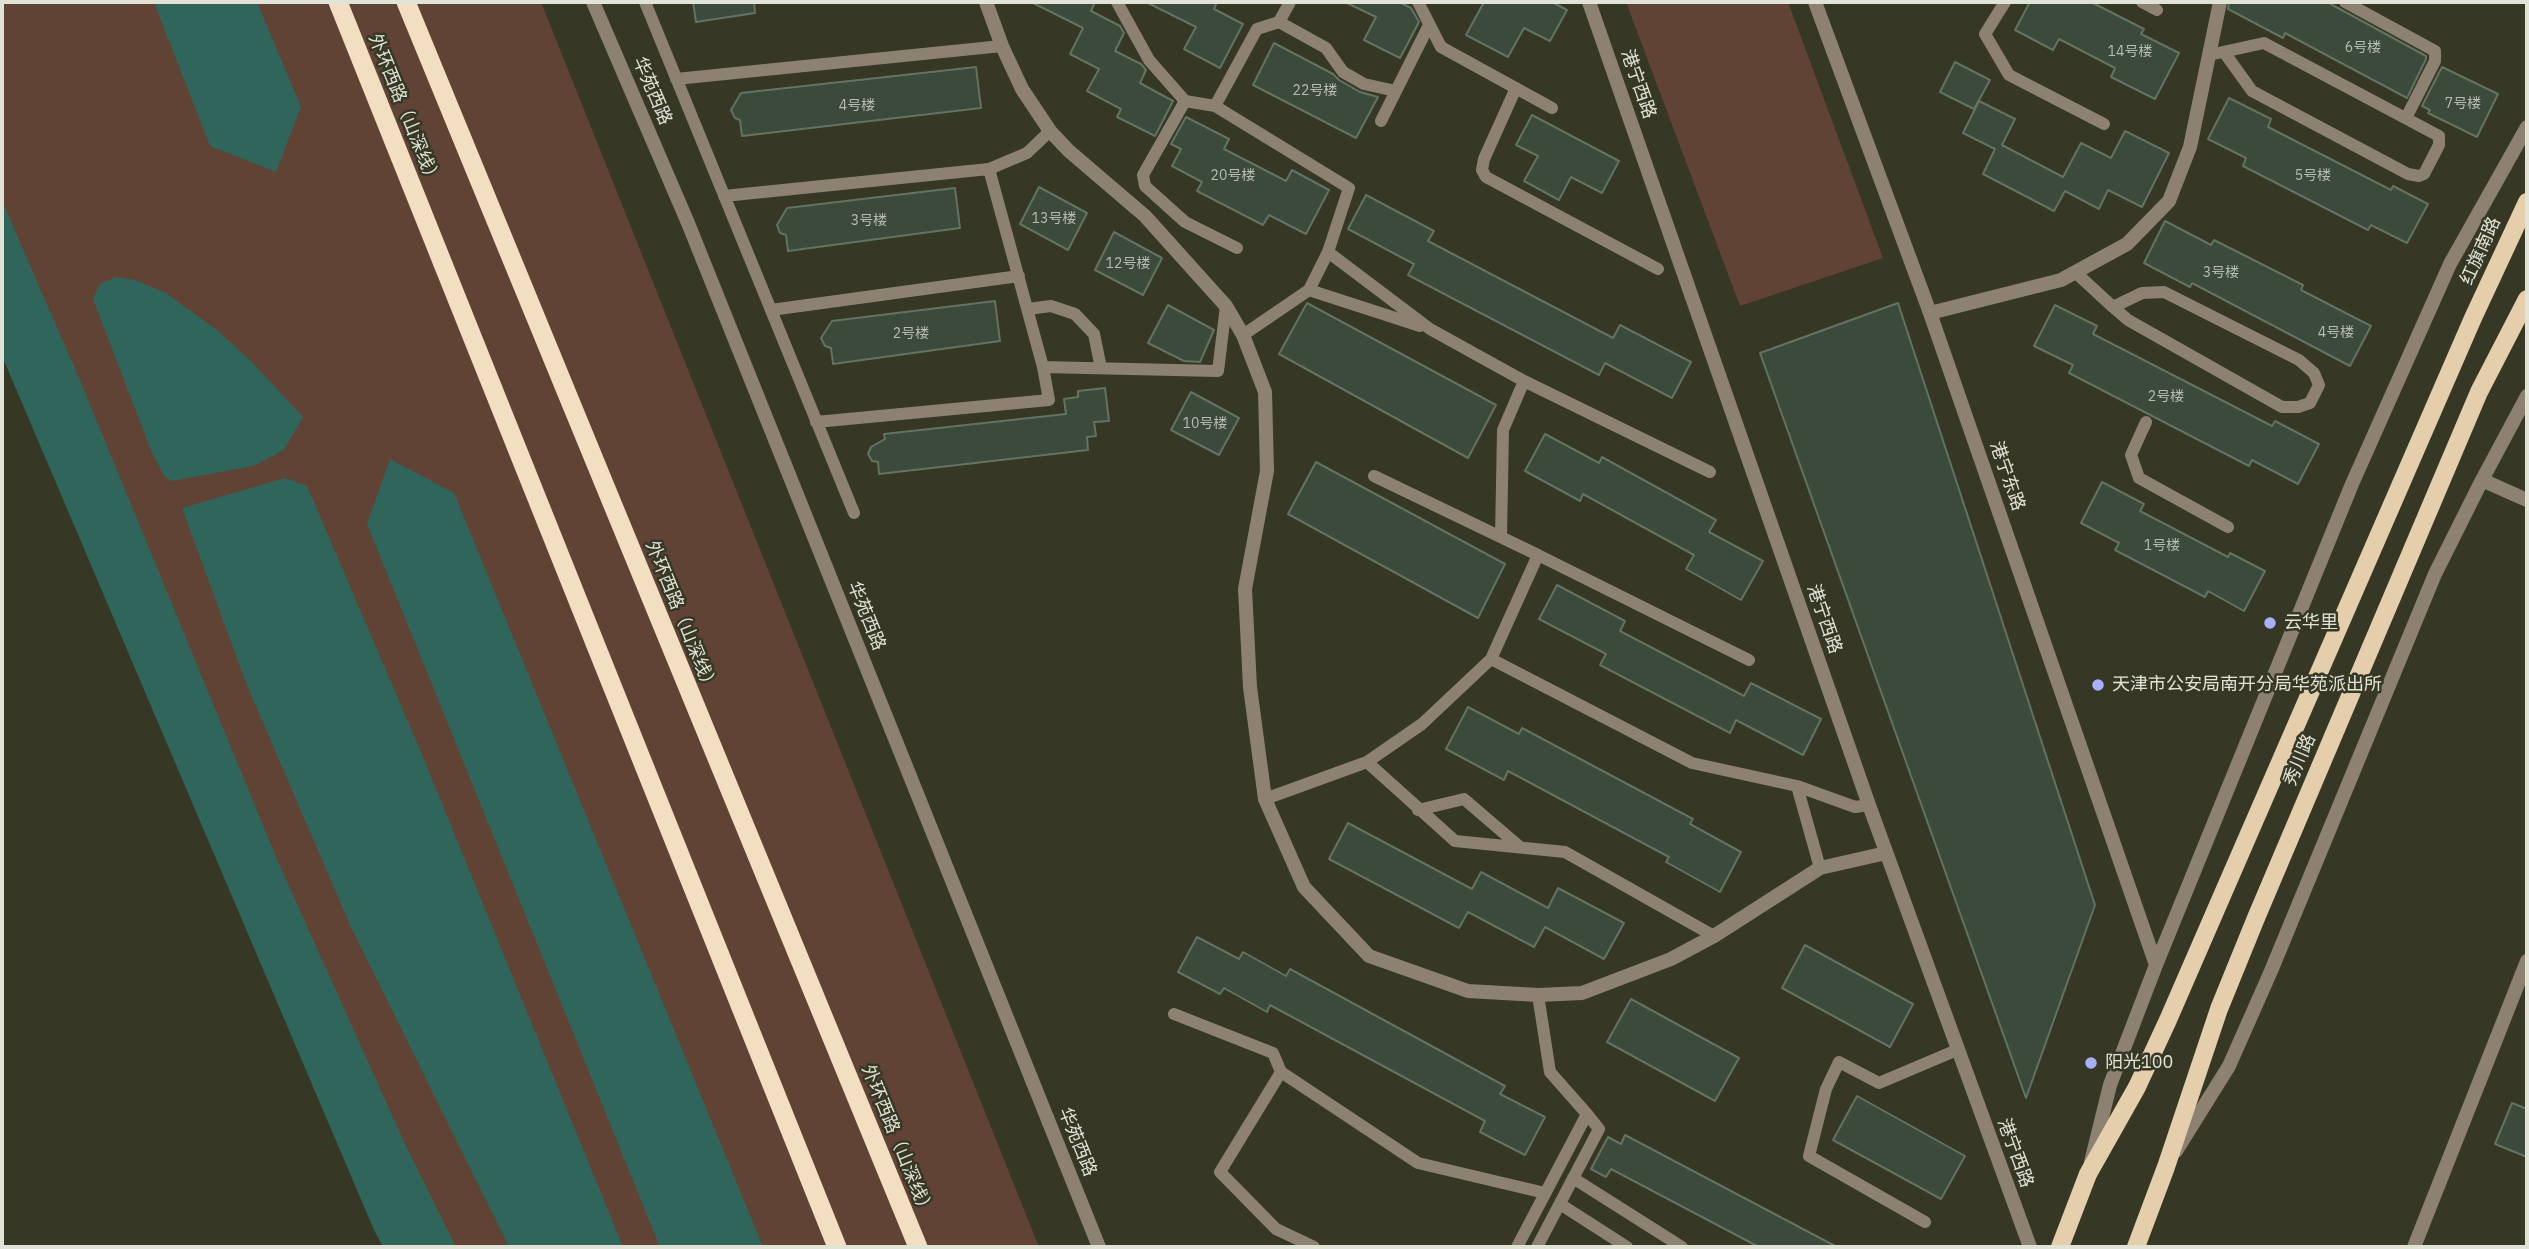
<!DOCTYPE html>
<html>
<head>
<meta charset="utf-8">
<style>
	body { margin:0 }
	#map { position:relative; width:2529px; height:1249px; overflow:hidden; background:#363724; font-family:"IBM Plex Sans",sans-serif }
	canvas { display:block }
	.frame { position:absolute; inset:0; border:4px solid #e1e3d6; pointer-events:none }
</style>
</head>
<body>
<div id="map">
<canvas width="2529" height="1249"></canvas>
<div class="frame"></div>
</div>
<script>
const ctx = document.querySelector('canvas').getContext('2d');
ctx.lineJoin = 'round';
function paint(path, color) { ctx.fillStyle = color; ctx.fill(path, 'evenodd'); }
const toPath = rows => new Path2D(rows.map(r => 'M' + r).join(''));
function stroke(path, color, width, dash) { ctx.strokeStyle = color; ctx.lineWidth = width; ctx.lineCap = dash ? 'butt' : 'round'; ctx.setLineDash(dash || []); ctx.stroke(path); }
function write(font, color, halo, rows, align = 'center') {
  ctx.font = font + ' "IBM Plex Sans","Noto Sans SC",sans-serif'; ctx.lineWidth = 5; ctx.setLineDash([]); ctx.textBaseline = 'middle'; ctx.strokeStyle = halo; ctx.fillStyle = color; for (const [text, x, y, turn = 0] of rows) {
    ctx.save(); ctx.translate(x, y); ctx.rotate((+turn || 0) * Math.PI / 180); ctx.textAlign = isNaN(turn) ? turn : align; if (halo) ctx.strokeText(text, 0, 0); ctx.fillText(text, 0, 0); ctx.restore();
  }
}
paint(toPath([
	[2,2,541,2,1039,1247,404,1247,2,322],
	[1626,2,1788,2,1883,258,1740,306]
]), '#614336');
paint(toPath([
	[154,2,257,2,301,107,276,172,210,146],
	[2,201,79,378,279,864,405,1144,456,1247,383,1247,374,1230,2,356],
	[116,277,135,280,166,293,217,330,252,362,303,417,284,450,253,466,172,481,165,477,152,453,93,299,100,284],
	[390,459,454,493,763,1247,660,1247,367,524],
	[285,478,307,486,423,757,623,1247,509,1247,350,925,246,683,182,508]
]), '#2f655a');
const building = toPath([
	[693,2,754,2,755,13,696,22,693,2],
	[1031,2,1095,2,1091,11,1120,26,1124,33,1115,51,1141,64,1146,70,1140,83,1173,101,1155,136,1117,117,1121,109,1087,91,1099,69,1070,54,1083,28,1031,2],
	[1146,2,1217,2,1214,9,1243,24,1220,68,1184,49,1196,27,1146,2],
	[1345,2,1399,2,1411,8,1419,22,1400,58,1364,40,1376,17,1345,2],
	[1484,2,1552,2,1567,10,1550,41,1524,28,1508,57,1466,35,1484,2],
	[2030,2,2091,2,2144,29,2141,34,2179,53,2155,99,2111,77,2115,68,2059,39,2053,50,2015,30,2030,2],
	[2229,2,2327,2,2426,56,2426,59,2407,98,2285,33,2283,38,2228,9,2229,2],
	[1274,43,1333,74,1339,80,1360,92,1378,97,1356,138,1253,85,1274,43],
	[1955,62,1990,80,1974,109,1940,92,1955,62],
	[976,67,981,108,742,136,740,120,735,118,731,110,741,93,976,67],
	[2442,67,2498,94,2477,137,2428,113,2430,110,2422,106,2442,67],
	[2229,98,2271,119,2268,127,2391,190,2393,186,2428,204,2407,243,2371,225,2368,230,2243,166,2246,158,2208,139,2229,98],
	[1979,101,2015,119,2002,145,2063,177,2081,143,2111,158,2125,131,2169,153,2142,207,2108,190,2099,209,2065,191,2054,211,1983,174,1995,149,1963,133,1979,101],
	[1532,115,1619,161,1602,193,1571,177,1559,200,1524,181,1538,156,1516,145,1532,115],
	[1186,117,1229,139,1224,149,1286,181,1292,170,1329,190,1306,234,1269,215,1263,225,1197,191,1202,182,1172,166,1181,149,1171,144,1186,117],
	[1039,187,1087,213,1068,250,1020,224,1039,187],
	[955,188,960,228,788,251,786,235,780,233,777,225,787,208,955,188],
	[1366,195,1434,231,1428,241,1613,338,1620,325,1691,362,1672,398,1605,363,1599,375,1408,275,1414,264,1348,229,1366,195],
	[2165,221,2211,245,2214,240,2303,285,2301,290,2371,326,2350,366,2192,283,2190,287,2144,263,2165,221],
	[1114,232,1162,258,1143,295,1095,270,1114,232],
	[995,301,1000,341,833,364,831,348,825,346,821,338,832,321,995,301],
	[1307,303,1496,405,1468,458,1279,354,1307,303],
	[1898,303,2095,905,2026,1098,1760,353,1898,303],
	[1168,305,1214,330,1200,362,1184,361,1148,343,1168,305],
	[2055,305,2097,326,2093,334,2272,426,2275,421,2319,444,2298,484,2252,460,2249,466,2069,373,2073,365,2034,346,2055,305],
	[1105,388,1109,421,1094,422,1096,436,1087,437,1088,450,879,474,878,462,872,461,868,454,871,447,885,439,884,434,1066,414,1064,399,1078,397,1078,391,1105,388],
	[1191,392,1239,418,1219,455,1171,430,1191,392],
	[1545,434,1599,463,1602,457,1716,520,1709,532,1763,561,1741,600,1686,569,1694,555,1583,494,1580,501,1525,471,1545,434],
	[1316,462,1505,564,1478,618,1288,514,1316,462],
	[2102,482,2144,504,2140,511,2228,557,2230,553,2265,571,2244,611,2208,591,2205,597,2115,550,2119,543,2081,523,2102,482],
	[1557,585,1625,621,1620,631,1744,696,1751,683,1821,719,1803,755,1736,720,1730,733,1600,665,1606,654,1539,619,1557,585],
	[1468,707,1519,734,1522,728,1693,819,1690,824,1741,852,1720,892,1666,862,1669,857,1508,771,1504,780,1446,749,1468,707],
	[1348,823,1472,889,1481,872,1548,908,1558,888,1624,923,1604,959,1545,927,1534,947,1468,912,1459,928,1329,859,1348,823],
	[1197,937,1239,959,1243,952,1286,976,1290,969,1505,1086,1500,1094,1545,1117,1525,1155,1480,1132,1485,1121,1270,1005,1267,1012,1224,988,1220,994,1178,972,1197,937],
	[1805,945,1913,1004,1890,1047,1782,988,1805,945],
	[1631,999,1739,1058,1715,1101,1607,1042,1631,999],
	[1857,1096,1965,1156,1941,1199,1833,1140,1857,1096],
	[2512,1103,2527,1109,2527,1157,2495,1144,2512,1103],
	[1625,1135,1837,1247,1759,1247,1611,1169,1606,1177,1591,1169,1608,1137,1621,1144,1625,1135]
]);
paint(building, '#3b4a3b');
stroke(building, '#637362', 2);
stroke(toPath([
	[645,2,854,513],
	[1117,2,1149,60,1185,101,1215,106,1349,188,1328,252,1309,290,1243,335],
	[1418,2,1441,47,1552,108],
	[2005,2,1985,34,2009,75,2104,124],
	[2142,2,2157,10],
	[2345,2,2435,51,2435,61,2406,118],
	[1279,22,1326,48,1343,72,1364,84,1396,91],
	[2209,55,2264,43,2439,136,2439,145,2424,174,2419,176,2408,174,2252,91,2224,52],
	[676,79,1002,46],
	[1516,88,1484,159,1482,170,1486,177,1658,269],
	[1185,101,1143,175,1145,186,1185,222,1237,248],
	[1215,106,1257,29,1279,22,1290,2],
	[1381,121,1429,25],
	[724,196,989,169,1027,153,1050,131],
	[1328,252,1430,329,1524,381],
	[2075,272,2113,307,2128,320,2282,407,2298,407,2310,403,2319,385,2314,373,2299,360,2164,292,2142,293,2113,307],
	[1309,290,1420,326],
	[1028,309,1051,306,1075,314,1094,334,1101,368],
	[771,310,1019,276],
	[1043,367,1218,371,1226,306],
	[816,422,1049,400,1043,367,989,169],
	[2146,422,2131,455,2139,478,2228,527],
	[1374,476,1538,555],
	[1501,537,1503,430,1524,381,1710,472],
	[1491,659,1538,555,1749,660],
	[1367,762,1455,841,1565,852,1714,936],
	[1797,786,1855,807,1869,805],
	[1265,799,1367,762,1422,724,1491,659,1692,763,1797,786,1820,868],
	[1418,810,1464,799,1520,847],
	[1174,1014,1273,1053,1281,1072,1418,1163,1545,1193],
	[1281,1072,1220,1172,1276,1229,1314,1247],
	[1573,1178,1682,1247],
	[1560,1204,1627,1247],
	[1925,1222,1809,1156,1826,1089,1839,1062,1879,1083,1957,1050],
	[1517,1247,1587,1114,1550,1072,1538,995],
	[1537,1247,1599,1129,1587,1114]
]), '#8d8272', 12);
stroke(toPath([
	[986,2,1002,46,1022,89,1050,131,1069,151,1145,216,1226,306,1243,335,1265,392,1267,471,1245,589,1250,687,1265,799,1304,887,1369,956,1468,991,1538,995,1582,993,1671,959,1714,936,1820,868,1886,853],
	[1589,2,1869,805,2030,1247],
	[1815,2,1930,313,2156,965],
	[1930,313,2061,280,2127,244,2169,201,2190,147,2220,2],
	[2482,480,2527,500],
	[2176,1151,2229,1066,2271,971,2435,574,2482,480,2527,396],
	[2091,1162,2110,1085,2156,965,2352,484,2450,264,2527,127],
	[2414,1247,2527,961]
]), '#8d8272', 14);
stroke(toPath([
	[593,2,688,223,1099,1247]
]), '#8d8272', 14);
stroke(toPath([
	[2060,1247,2088,1174,2137,1087,2168,1020,2473,318,2527,202],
	[2136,1247,2166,1167,2219,1009,2256,918,2479,392,2527,299]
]), '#e5ceac', 18);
stroke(toPath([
	[338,2,837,1247],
	[406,2,918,1247]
]), '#f2dec0', 19);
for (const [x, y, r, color] of [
	[2270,623,7,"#a8b0fc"],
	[2098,685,7,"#a8b0fc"],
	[2091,1063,7,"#a8b0fc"]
]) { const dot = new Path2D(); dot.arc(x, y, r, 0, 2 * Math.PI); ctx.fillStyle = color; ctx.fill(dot); stroke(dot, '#363724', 2.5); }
write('14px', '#b8bdaf', null, [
	["6号楼",2363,48],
	["14号楼",2130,52],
	["22号楼",1315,91],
	["7号楼",2463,104],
	["4号楼",857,106],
	["20号楼",1233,176],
	["5号楼",2313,176],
	["13号楼",1054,219],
	["3号楼",869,221],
	["12号楼",1128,264],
	["3号楼",2221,273],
	["4号楼",2336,333],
	["2号楼",911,334],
	["2号楼",2166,397],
	["10号楼",1205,424],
	["1号楼",2162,546]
]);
write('18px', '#e1e3d6', '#363724', [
	["港宁西路",1638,84,71],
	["华苑西路",652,91,67],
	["外环西路（山深线）",404,110,68],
	["红旗南路",2481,251,-66],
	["港宁东路",2007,476,71],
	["华苑西路",866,616,68],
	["外环西路（山深线）",681,617,68],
	["港宁西路",1824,619,71],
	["秀川路",2300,760,-67],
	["外环西路（山深线）",897,1141,68],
	["华苑西路",1077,1142,68],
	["港宁西路",2015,1153,70]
]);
write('18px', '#e1e3d6', '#363724', [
	["云华里",2284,623],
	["天津市公安局南开分局华苑派出所",2112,685],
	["阳光100",2105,1063]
], 'left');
</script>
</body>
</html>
